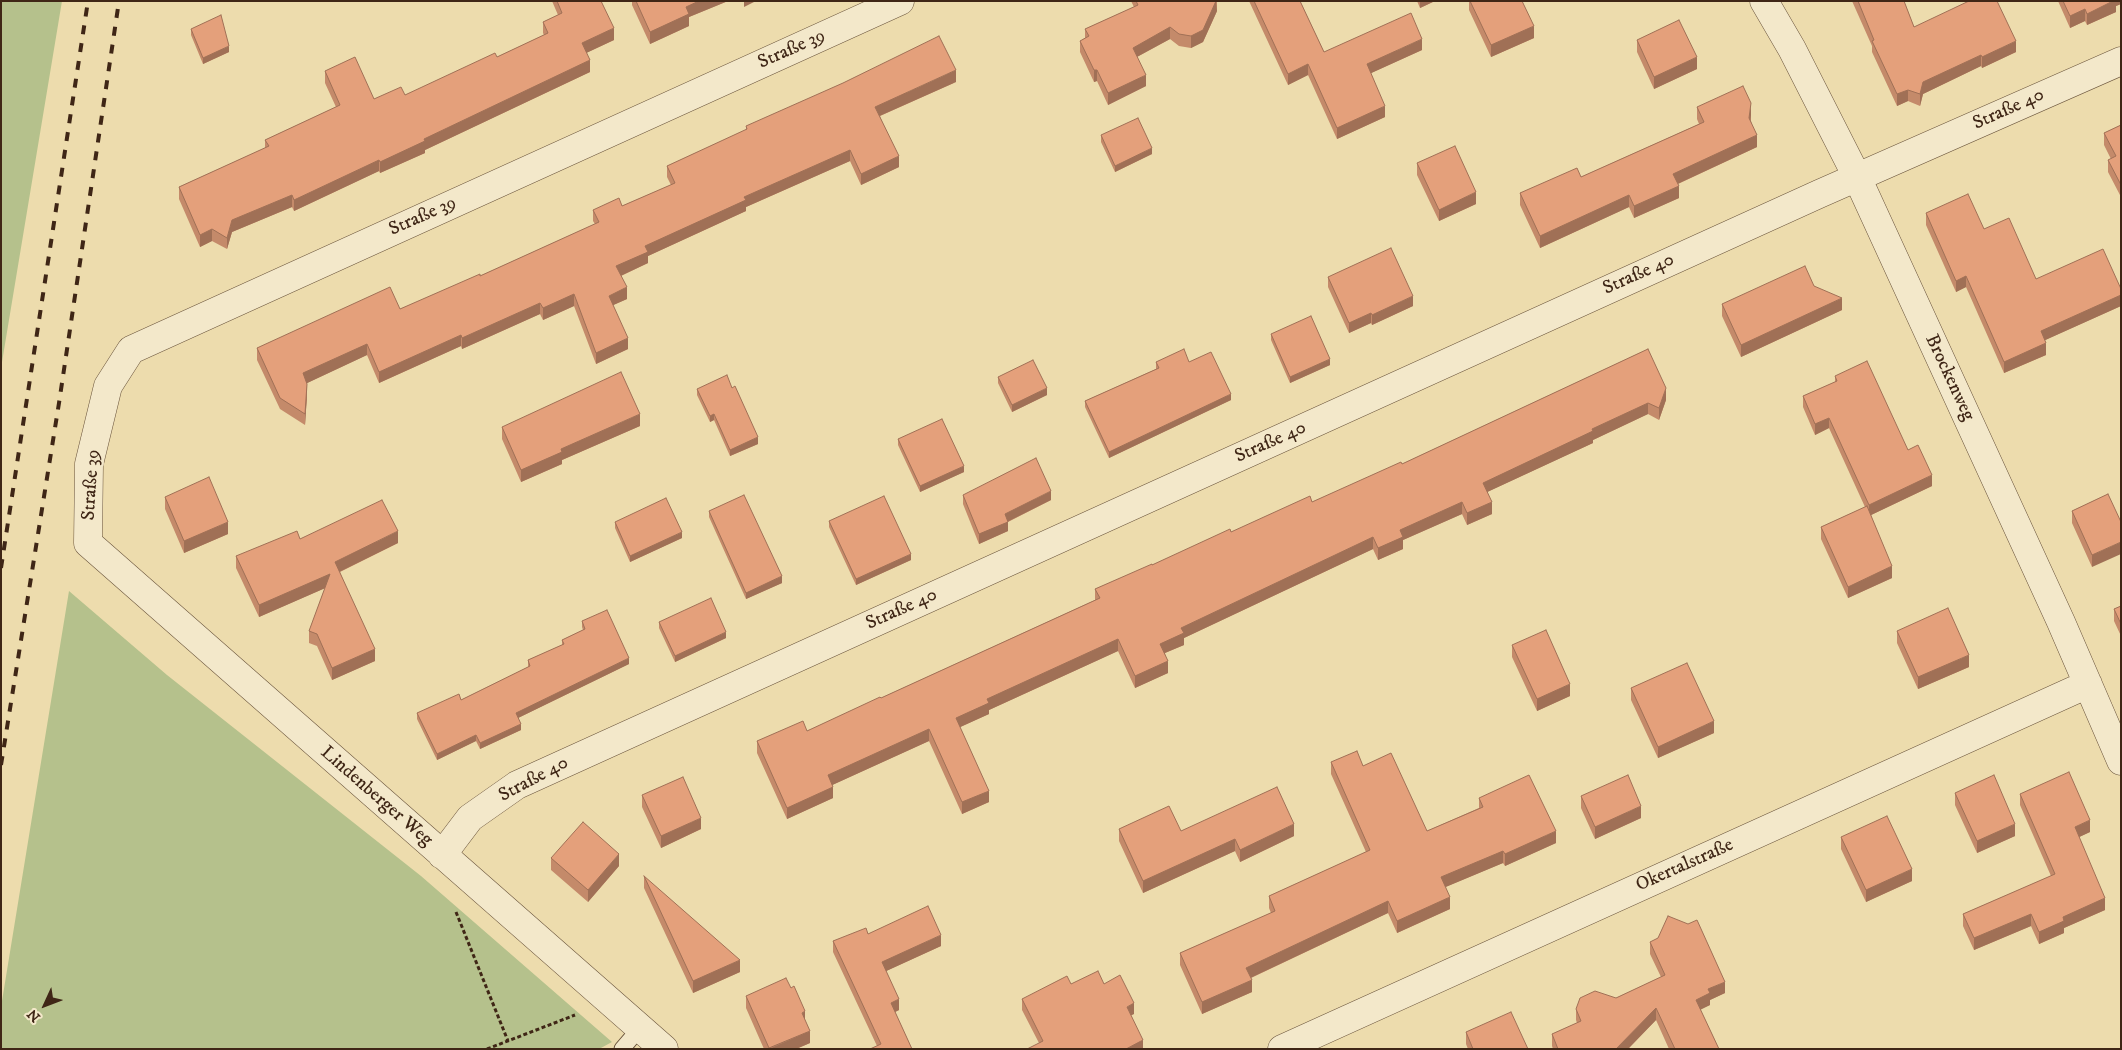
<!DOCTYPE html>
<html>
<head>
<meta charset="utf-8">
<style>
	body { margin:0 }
	#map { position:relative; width:2122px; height:1050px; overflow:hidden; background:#eddcad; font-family:"IM FELL DW Pica",serif }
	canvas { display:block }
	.frame { position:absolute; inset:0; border:2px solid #3f2616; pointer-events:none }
	.north { position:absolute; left:20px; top:980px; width:50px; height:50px; -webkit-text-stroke:4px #f3e8ca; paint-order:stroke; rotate:227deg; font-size:14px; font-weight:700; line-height:20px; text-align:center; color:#3f2616 }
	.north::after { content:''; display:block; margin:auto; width:18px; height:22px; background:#3f2616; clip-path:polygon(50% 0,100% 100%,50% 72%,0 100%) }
</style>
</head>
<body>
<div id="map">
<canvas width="2122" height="1050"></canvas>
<div class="frame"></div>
<div class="north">N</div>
</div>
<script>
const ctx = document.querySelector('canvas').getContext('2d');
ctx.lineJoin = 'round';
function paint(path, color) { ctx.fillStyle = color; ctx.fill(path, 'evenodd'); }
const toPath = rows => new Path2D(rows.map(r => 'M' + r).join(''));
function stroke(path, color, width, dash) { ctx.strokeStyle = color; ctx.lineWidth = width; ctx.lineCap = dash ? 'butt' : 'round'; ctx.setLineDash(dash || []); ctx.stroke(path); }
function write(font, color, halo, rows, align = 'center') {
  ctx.font = font + ' "IM FELL DW Pica",serif'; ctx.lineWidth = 4.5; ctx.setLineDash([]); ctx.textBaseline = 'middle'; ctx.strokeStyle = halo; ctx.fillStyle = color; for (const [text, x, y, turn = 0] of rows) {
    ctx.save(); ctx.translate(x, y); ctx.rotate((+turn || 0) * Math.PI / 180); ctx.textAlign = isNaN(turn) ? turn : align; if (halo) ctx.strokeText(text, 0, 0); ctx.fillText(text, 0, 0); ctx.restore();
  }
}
paint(toPath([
	[1,1,62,1,1,368],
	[69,591,167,675,421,876,612,1042,599,1049,1,1049,1,1007]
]), '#b5c18c');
const lane = toPath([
	[622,1049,640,1028]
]);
const street = toPath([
	[1764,1,1792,49,1857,177,2061,622,2121,761],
	[442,855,470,818,517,785,1819,194,2121,61],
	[664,1049,88,543,89,464,108,386,131,350,900,1],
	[1282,1049,2088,684]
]);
stroke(lane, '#6a543c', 17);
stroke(street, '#6a543c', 29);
stroke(toPath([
	[456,912,508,1041],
	[487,1049,575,1015]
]), '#3f2616', 3, [4, 2.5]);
stroke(lane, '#f3e8ca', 15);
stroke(street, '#f3e8ca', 28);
stroke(toPath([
	[1,568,88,1],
	[1,765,59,403,119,1]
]), '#3f2616', 4, [9, 9]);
paint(toPath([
	[552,1,601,1,614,40,586,53,590,72,425,150,425,153,380,173,379,171,294,211,292,207,232,232,227,249,212,241,200,247,179,199,179,187,265,148,265,140,336,107,325,83,325,71,374,99,405,95,497,57,544,35,543,33,543,22,558,15],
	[632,1,728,1,689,17,689,26,650,44,632,5],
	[1131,1,1217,1,1217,11,1203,42,1191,48,1179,46,1170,39,1137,57,1146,86,1108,105,1097,81,1094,82,1080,52,1080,41,1085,38,1085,29,1134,7],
	[1249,1,1300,1,1324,52,1422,50,1371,73,1385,117,1337,139,1308,75,1288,85],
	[1417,1,1435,1,1420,8],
	[1469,1,1522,1,1534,38,1491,57,1469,10],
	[1852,1,1904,1,1914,27,2016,52,1982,68,1981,66,1923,94,1920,106,1908,101,1897,106,1872,52,1872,46],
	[2058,1,2121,1,2121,4,2116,6,2116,12,2087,25,2085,21,2070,28],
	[191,29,229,52,203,64,191,35],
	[1637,40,1697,69,1654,89,1637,52],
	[956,82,880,116,899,167,861,185,850,161,746,207,746,211,648,256,648,263,621,276,627,299,613,305,628,349,596,364,574,306,543,320,540,314,462,349,461,346,379,383,367,355,307,383,307,395,305,425,280,409,257,360,257,348,400,309,480,276,595,224,593,221,593,210,622,206,671,185,667,177,667,166,746,130,746,126],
	[1697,107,1751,115,1751,121,1757,147,1678,184,1679,198,1634,218,1629,207,1540,248,1520,205,1520,193,1581,177,1699,124,1697,119],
	[2121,125,2121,197,2108,172,2108,160,2111,159,2104,145,2104,133],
	[1101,135,1152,154,1115,172,1101,142],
	[1417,163,1476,204,1439,221,1417,175],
	[1926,213,1984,229,2036,279,2121,289,2121,306,2045,340,2046,355,2004,373,1966,287,1956,292,1926,225],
	[1328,277,1413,306,1372,325,1371,323,1349,333,1328,287],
	[1814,286,1842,310,1741,357,1722,316,1722,304],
	[1271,334,1330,365,1290,383,1271,340],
	[1648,349,1666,400,1659,420,1648,414,1593,440,1593,443,1487,492,1492,514,1467,525,1462,514,1403,540,1403,549,1378,560,1373,549,1184,638,1184,645,1165,653,1168,673,1135,688,1118,651,989,710,989,714,960,727,989,802,962,814,929,741,832,785,833,798,787,819,757,753,757,741,807,731,881,698,1095,600,1095,589,1231,532,1312,502,1402,464],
	[1156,362,1189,362,1231,400,1109,458,1085,407,1085,401,1156,369],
	[1835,376,1908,450,1932,486,1871,515,1892,578,1848,598,1821,539,1821,527,1865,507,1829,428,1815,435,1803,407,1803,396,1835,382],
	[998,377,1047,395,1012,412,998,383],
	[697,389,758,444,730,456,714,420,710,422,697,395],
	[640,426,562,460,562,464,521,482,502,439,502,427],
	[898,439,964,472,920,492,898,445],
	[2108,494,2092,567,2072,523,2072,511],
	[963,495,1051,500,1008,522,1008,531,979,544,963,504],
	[165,497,228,534,184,553,165,509],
	[709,511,782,583,746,599,709,517],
	[829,521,911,560,856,585,829,527],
	[615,522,682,538,630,562,615,528],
	[300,539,398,543,340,572,375,661,332,680,317,646,309,643,309,631,325,588,259,617,236,568,236,556],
	[2121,606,2121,636,2114,621,2114,609],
	[582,621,629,664,518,718,521,730,480,749,476,741,437,760,417,719,417,713,461,700,528,667,528,660,562,645,562,640,583,630,582,627],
	[659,622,726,638,675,662,659,628],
	[1897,631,1969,667,1918,689,1897,643],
	[1512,645,1570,696,1537,711,1512,657],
	[1631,688,1714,733,1658,758,1631,700],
	[1331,762,1363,766,1427,831,1479,808,1479,798,1556,843,1505,866,1503,863,1445,887,1450,909,1397,933,1388,913,1251,978,1252,992,1202,1014,1180,965,1180,953,1271,913,1269,908,1269,896,1366,852,1331,774],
	[1955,793,2015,836,1977,853,1955,805],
	[2020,794,2090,832,2079,837,2105,910,2064,928,2064,933,2039,944,2031,926,1974,950,1963,926,1963,914,2051,876,2020,805],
	[642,795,701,829,661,848,642,807],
	[1581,796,1641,818,1595,839,1581,808],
	[1119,829,1181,831,1294,836,1240,862,1235,851,1143,893,1119,841],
	[1841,837,1912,881,1866,902,1841,849],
	[551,858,619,866,588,902,551,870],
	[644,876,740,972,693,993,644,888],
	[868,934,941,946,886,971,899,1010,895,1012,912,1049,877,1046,833,952,833,941],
	[1650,942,1725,993,1710,1000,1710,1005,1700,1009,1719,1049,1669,1049,1656,1020,1628,1049,1553,1049,1552,1046,1552,1034,1577,1023,1576,1020,1576,1009,1616,998,1661,977,1650,954],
	[1071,984,1104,984,1134,1014,1131,1015,1143,1049,1039,1043,1022,1010,1022,999],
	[746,996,805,1021,810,1043,796,1049,764,1049,746,1008],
	[1466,1032,1528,1049,1468,1049,1466,1044]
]), '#c48a6a');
paint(toPath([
	[699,1,728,1,689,17,689,26,650,44,650,32,686,7],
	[744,1,756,1,744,7],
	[1216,1,1217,11,1203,42,1191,48,1191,36],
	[1420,1,1435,1,1420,8],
	[2113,1,2121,1,2121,4,2116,6,2116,12,2087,25,2087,14],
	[2085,9,2085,21,2070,28,2070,16],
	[1534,26,1534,38,1491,57,1491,45],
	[1170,27,1170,39,1133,59,1133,48],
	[614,28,614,40,582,55,582,43],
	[1422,39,1422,50,1367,75,1367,64],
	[2016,41,2016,52,1982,68,1982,57],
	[229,46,229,52,203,64,203,58],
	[1981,55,1981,66,1923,94,1920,106,1920,94,1923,82],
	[1697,57,1697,69,1654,89,1654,77],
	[590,60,590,72,425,150,425,153,380,173,380,162,424,139],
	[1308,64,1308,75,1288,85,1288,74],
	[956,70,956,82,875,118,875,107],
	[1094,70,1097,70,1097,81,1094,82],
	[1146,75,1146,86,1108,105,1108,93],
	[1908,90,1908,101,1897,106,1897,94],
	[1751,103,1751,115,1749,130,1749,118],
	[1385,106,1385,117,1337,139,1337,128],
	[1757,135,1757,147,1673,186,1673,174],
	[1152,148,1152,154,1115,172,1115,166],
	[850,150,850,161,746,207,746,211,648,256,648,263,616,278,616,266,645,246,744,197],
	[899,156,899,167,861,185,861,174],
	[379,160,379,171,294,211,294,200],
	[1679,186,1679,198,1634,218,1634,206],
	[1476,192,1476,204,1439,221,1439,210],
	[292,195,292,207,232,232,227,249,227,238,232,220],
	[1629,195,1629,207,1540,248,1540,236],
	[212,229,212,241,200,247,200,235],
	[1966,276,1966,287,1956,292,1956,281],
	[627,287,627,299,609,307,609,296],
	[574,294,574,306,543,320,543,308],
	[2121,295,2121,306,2041,342,2041,331],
	[1413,296,1413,306,1372,325,1372,315],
	[1842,298,1842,310,1741,357,1741,345],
	[540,303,540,314,462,349,462,338],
	[1371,313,1371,323,1349,333,1349,323],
	[461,335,461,346,379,383,379,372],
	[628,338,628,349,596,364,596,353],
	[2046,343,2046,355,2004,373,2004,362],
	[367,344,367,355,303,385,303,373],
	[1330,359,1330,365,1290,383,1290,377],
	[307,384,307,395,305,425,305,414],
	[1047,388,1047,395,1012,412,1012,405],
	[1666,388,1666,400,1659,420,1659,408],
	[1231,394,1231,400,1109,458,1109,452],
	[1648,403,1648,414,1593,440,1593,443,1483,494,1483,483,1592,429],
	[640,414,640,426,562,460,562,464,521,482,521,470,561,449],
	[714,414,714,420,710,422,710,416],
	[1829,418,1829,428,1815,435,1815,424],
	[758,437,758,444,730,456,730,450],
	[964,466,964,472,920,492,920,486],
	[1932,475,1932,486,1869,516,1869,505],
	[1051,491,1051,500,1007,522,1008,522,1008,531,979,544,979,534,1005,514],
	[1462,502,1462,514,1403,540,1403,549,1378,560,1378,548,1400,530],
	[1492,502,1492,514,1467,525,1467,513],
	[228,522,228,534,184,553,184,541],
	[398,531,398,543,335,574,335,562],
	[682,532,682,538,630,562,630,556],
	[1373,537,1373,549,1184,638,1184,645,1160,655,1160,644,1181,628],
	[2121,542,2121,554,2092,567,2092,555],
	[911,554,911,560,856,585,856,579],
	[1892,566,1892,578,1848,598,1848,587],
	[330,574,330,586,259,617,259,605],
	[782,576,782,583,746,599,746,593],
	[726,632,726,638,675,662,675,656],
	[1118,639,1118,651,989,710,989,714,956,729,956,718,987,699],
	[375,649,375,661,332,680,332,668],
	[1969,655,1969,667,1918,689,1918,677],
	[629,658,629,664,516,719,516,713],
	[1168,661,1168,673,1135,688,1135,676],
	[1570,684,1570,696,1537,711,1537,699],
	[1714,721,1714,733,1658,758,1658,747],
	[521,724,521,730,480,749,480,743],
	[929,729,929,741,828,787,828,775],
	[476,735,476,741,437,760,437,754],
	[833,787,833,798,787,819,787,808],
	[989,791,989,802,962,814,962,802],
	[1641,806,1641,818,1595,839,1595,827],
	[701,818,701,829,661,848,661,836],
	[2090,820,2090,832,2075,839,2075,827],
	[1294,824,1294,836,1240,862,1240,850],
	[2015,824,2015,836,1977,853,1977,841],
	[1556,831,1556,843,1505,866,1505,854],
	[1235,839,1235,851,1143,893,1143,881],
	[1503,851,1503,863,1441,889,1441,877],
	[619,854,619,866,588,902,588,890],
	[1912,869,1912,881,1866,902,1866,890],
	[1450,897,1450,909,1397,933,1397,921],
	[2105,898,2105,910,2064,928,2064,933,2039,944,2039,932,2063,917],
	[1388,901,1388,913,1246,980,1246,968],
	[2031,914,2031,926,1974,950,1974,938],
	[941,935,941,946,882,973,882,962],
	[740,960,740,972,693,993,693,981],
	[1252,980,1252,992,1202,1014,1202,1002],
	[1725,982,1725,993,1710,1000,1710,1005,1696,1012,1696,1000,1708,989],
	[899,999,899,1010,891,1014,891,1003],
	[1134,1003,1134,1014,1127,1017,1127,1007],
	[1656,1008,1656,1020,1628,1049,1616,1049],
	[805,1011,805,1023,802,1013],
	[810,1031,810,1043,796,1049,769,1049],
	[1143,1040,1143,1049,1126,1049]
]), '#a07056');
const building = toPath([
	[557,1,601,1,614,28,582,43,590,60,424,139,425,141,380,162,379,160,294,200,292,195,232,220,227,238,212,229,200,235,179,187,269,146,265,140,340,105,325,71,355,57,374,99,401,87,405,95,495,53,497,57,548,33,543,22,562,13,557,1],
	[636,1,699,1,686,7,689,14,650,32,636,1],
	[1136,1,1216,1,1203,30,1191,36,1179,34,1170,27,1133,48,1146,75,1108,93,1097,70,1094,70,1080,41,1089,36,1085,29,1138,5,1136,1],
	[1254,1,1300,1,1324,52,1411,13,1422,39,1367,64,1385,106,1337,128,1308,64,1288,74,1254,1],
	[1470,1,1522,1,1534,26,1491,45,1470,1],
	[1858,1,1904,1,1914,27,1969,1,1997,1,2016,41,1982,57,1981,55,1923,82,1920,94,1908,90,1897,94,1872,41,1874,40,1858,1],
	[2063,1,2113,1,2087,14,2085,9,2070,16,2063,1],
	[221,15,229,46,203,58,191,29,221,15],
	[1679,20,1697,57,1654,77,1637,40,1679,20],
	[939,36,956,70,875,107,899,156,861,174,850,150,744,197,746,200,645,246,648,252,616,266,627,287,609,296,628,338,596,353,574,294,543,308,540,303,462,338,461,335,379,372,367,344,303,373,307,384,305,414,280,398,257,348,390,287,400,309,480,274,480,276,599,222,593,210,619,198,622,206,675,183,667,166,747,129,746,126,843,83,939,36],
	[1743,86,1751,103,1749,118,1757,135,1673,174,1679,186,1634,206,1629,195,1540,236,1520,193,1577,168,1581,177,1704,122,1697,107,1743,86],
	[1138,118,1152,148,1115,166,1101,135,1138,118],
	[2121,125,2121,185,2108,160,2116,156,2104,133,2121,125],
	[1455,146,1476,192,1439,210,1417,163,1455,146],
	[1968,194,1984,229,2009,218,2036,279,2103,249,2121,289,2121,295,2041,331,2046,343,2004,362,1966,276,1956,281,1926,213,1968,194],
	[1391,248,1413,296,1372,315,1371,313,1349,323,1328,277,1391,248],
	[1805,266,1814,286,1842,298,1741,345,1722,304,1805,266],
	[1311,316,1330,359,1290,377,1271,334,1311,316],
	[1184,349,1189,362,1211,352,1231,394,1109,452,1085,401,1159,368,1156,362,1184,349],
	[1648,349,1666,388,1659,408,1648,403,1592,429,1593,431,1483,483,1492,502,1467,513,1462,502,1400,530,1403,537,1378,548,1373,537,1181,628,1184,633,1160,644,1168,661,1135,676,1118,639,987,699,989,703,956,718,989,791,962,802,929,729,828,775,833,787,787,808,757,741,803,721,807,731,880,697,881,698,1100,598,1095,589,1152,564,1152,565,1230,529,1231,532,1310,496,1312,502,1401,462,1402,464,1648,349],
	[1033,360,1047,388,1012,405,998,377,1033,360],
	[1867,361,1908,450,1918,445,1932,475,1869,505,1829,418,1815,424,1803,396,1837,381,1835,376,1867,361],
	[621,372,640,414,561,449,562,452,521,470,502,427,621,372],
	[727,375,732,388,735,386,758,437,730,450,714,414,710,416,697,389,727,375],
	[942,419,964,466,920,486,898,439,942,419],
	[1036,458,1051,491,1005,514,1008,522,979,534,963,495,1036,458],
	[209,477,228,522,184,541,165,497,209,477],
	[2108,494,2121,522,2121,542,2092,555,2072,511,2108,494],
	[744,495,782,576,746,593,709,511,744,495],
	[884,496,911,554,856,579,829,521,884,496],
	[666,498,682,532,630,556,615,522,666,498],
	[382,500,398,531,335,562,375,649,332,668,317,634,309,631,330,574,259,605,236,556,297,531,300,539,382,500],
	[1867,506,1892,566,1848,587,1821,527,1867,506],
	[711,598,726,632,675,656,659,622,711,598],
	[2121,606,2121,624,2114,609,2121,606],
	[1948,608,1969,655,1918,677,1897,631,1948,608],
	[607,610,629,658,516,713,521,724,480,743,476,735,437,754,417,713,459,694,461,700,530,666,528,660,564,644,562,640,585,629,582,621,607,610],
	[1546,630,1570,684,1537,699,1512,645,1546,630],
	[1687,663,1714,721,1658,747,1631,688,1687,663],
	[1357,751,1363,766,1391,753,1427,831,1483,807,1479,798,1529,775,1556,831,1505,854,1503,851,1441,877,1450,897,1397,921,1388,901,1246,968,1252,980,1202,1002,1180,953,1275,911,1269,896,1370,850,1331,762,1357,751],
	[2069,772,2090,820,2075,827,2105,898,2063,917,2064,921,2039,932,2031,914,1974,938,1963,914,2055,874,2020,794,2069,772],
	[1628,775,1641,806,1595,827,1581,796,1628,775],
	[1994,775,2015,824,1977,841,1955,793,1994,775],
	[683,777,701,818,661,836,642,795,683,777],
	[1277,787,1294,824,1240,850,1235,839,1143,881,1119,829,1169,806,1181,831,1277,787],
	[1887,816,1912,869,1866,890,1841,837,1887,816],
	[583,822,619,854,588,890,551,858,583,822],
	[644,876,740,960,693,981,644,876],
	[928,906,941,935,882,962,899,999,891,1003,912,1049,870,1049,881,1044,833,941,866,928,868,934,928,906],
	[1668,916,1688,924,1697,920,1725,982,1708,989,1710,993,1696,1000,1719,1049,1675,1049,1656,1008,1616,1049,1558,1049,1552,1034,1581,1021,1576,1009,1580,998,1595,991,1616,998,1665,975,1650,942,1658,938,1668,916],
	[1098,971,1104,984,1120,975,1134,1003,1127,1007,1143,1040,1126,1049,1027,1049,1043,1041,1022,999,1067,976,1071,984,1098,971],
	[786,978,791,988,794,986,805,1011,802,1013,810,1031,769,1048,746,996,786,978],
	[1511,1012,1528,1049,1473,1049,1466,1032,1511,1012]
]);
paint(building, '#e4a07b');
stroke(building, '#a07056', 1);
write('19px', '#3f2616', '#f3e8ca', [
	["Straße 39",792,50,-24],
	["Straße 40",2009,110,-24],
	["Straße 39",423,217,-24],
	["Straße 40",1639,275,-24],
	["Brockenweg",1949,378,65],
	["Straße 40",1271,443,-24],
	["Straße 39",92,485,-86],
	["Straße 40",902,610,-24],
	["Straße 40",534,780,-28],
	["Lindenberger Weg",376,797,41],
	["Okertalstraße",1685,866,-24]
]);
</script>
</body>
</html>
